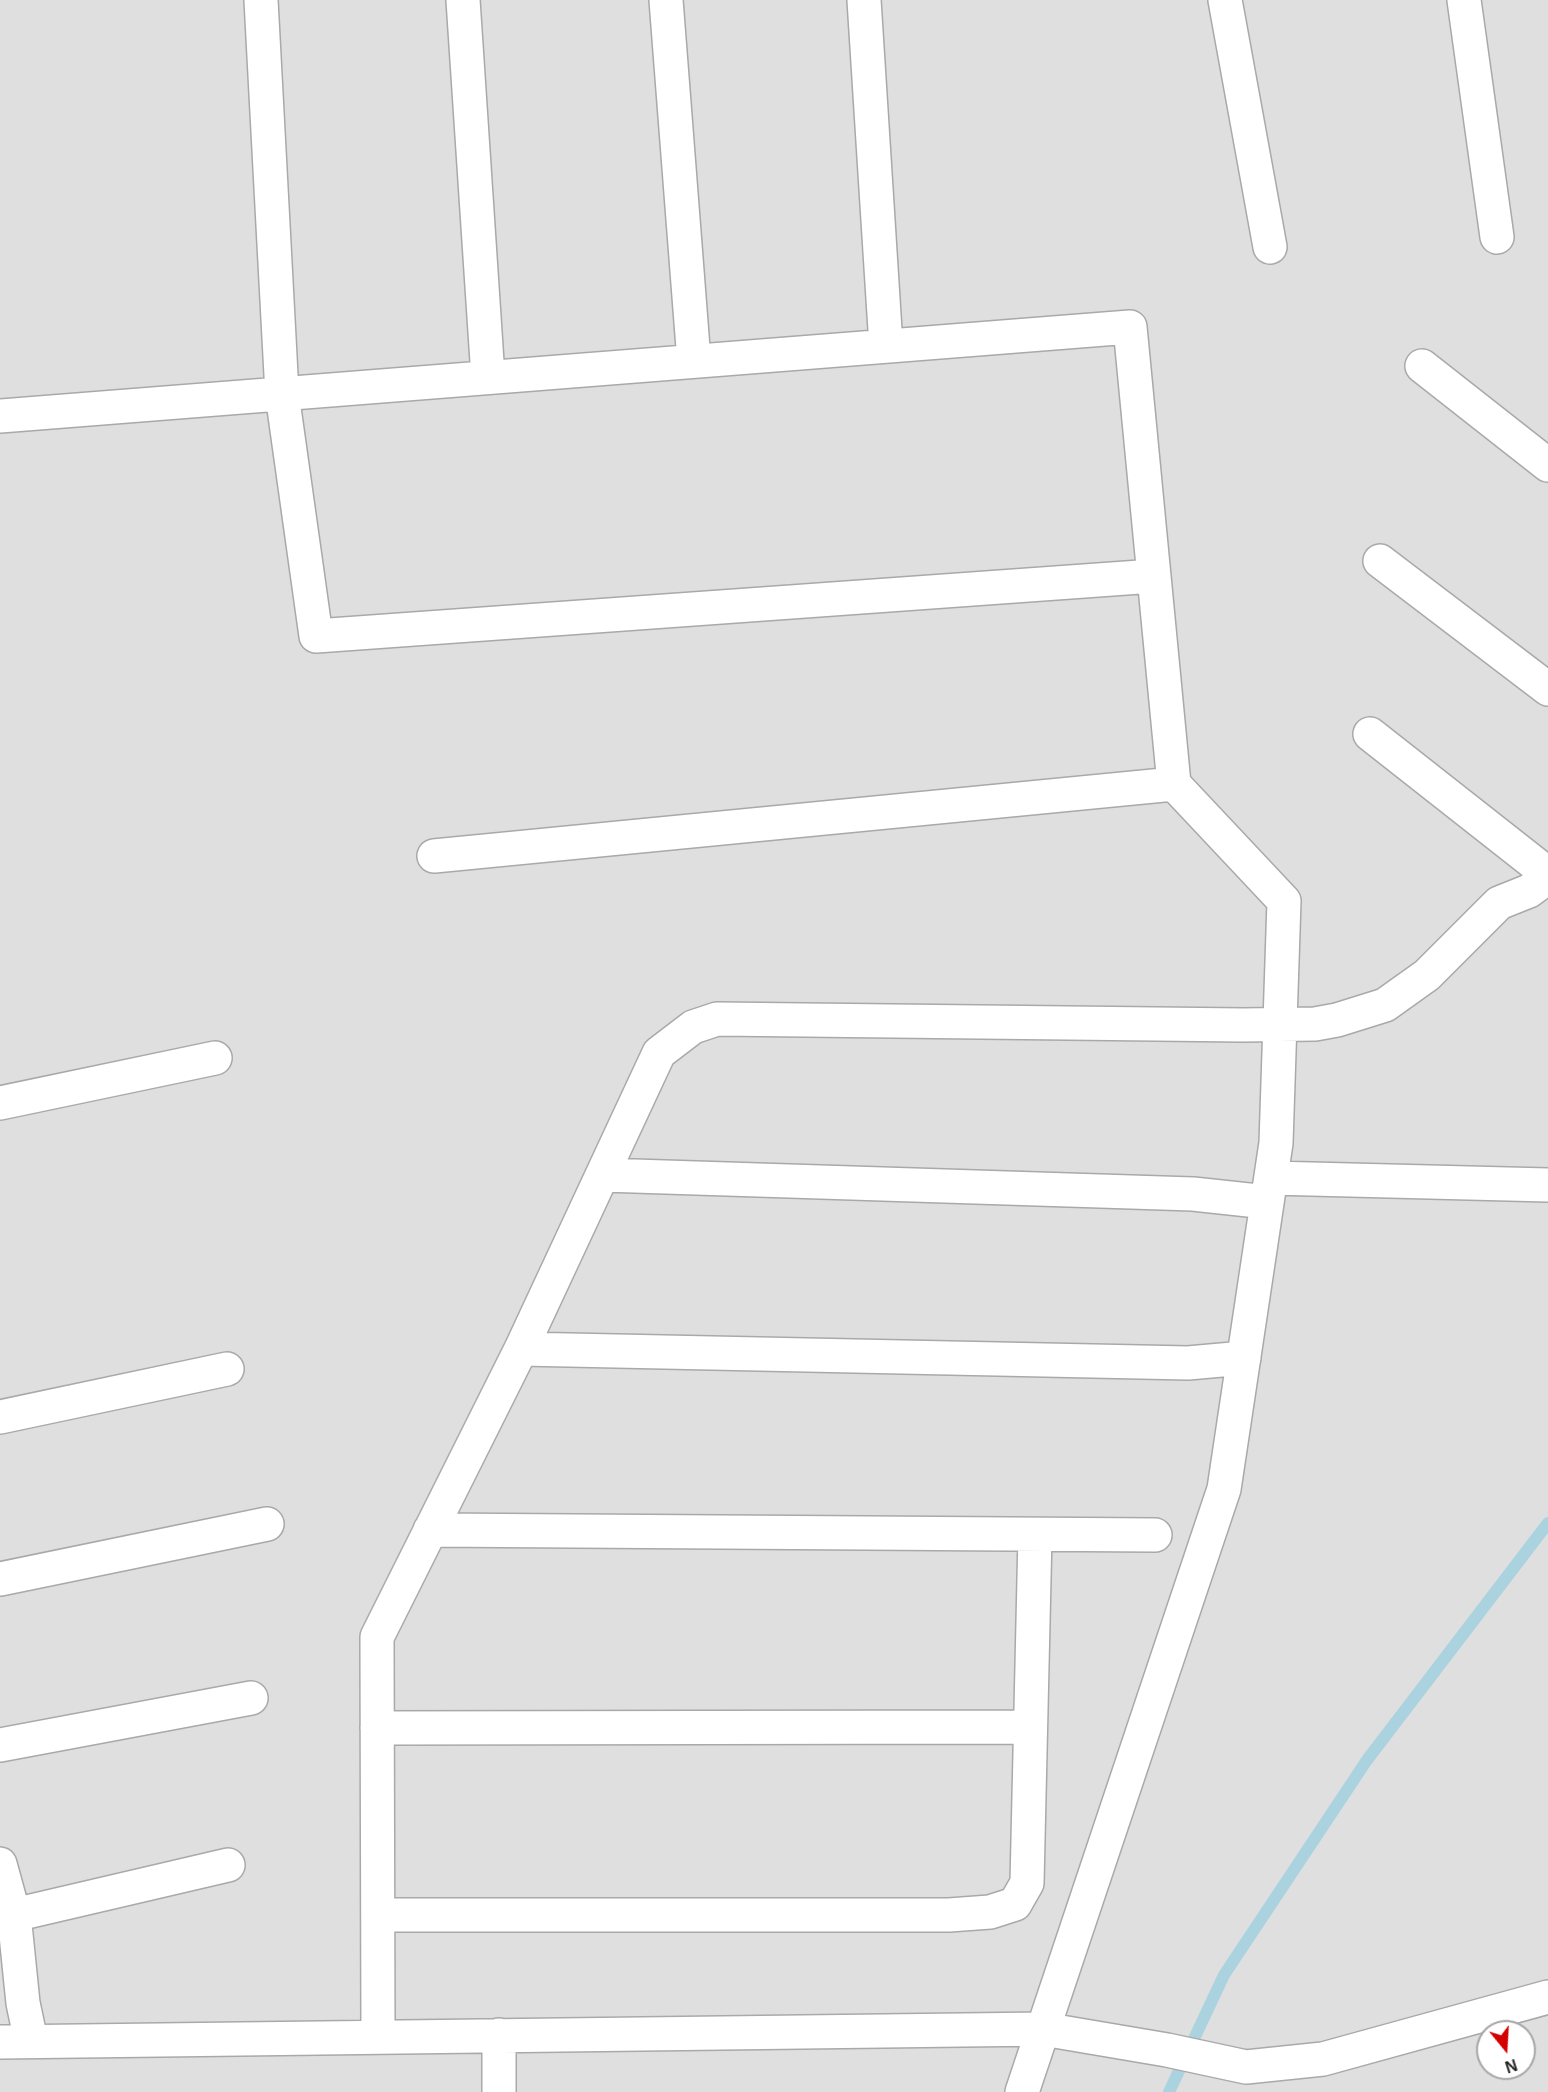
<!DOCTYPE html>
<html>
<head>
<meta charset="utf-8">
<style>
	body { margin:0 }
	#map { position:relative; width:1548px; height:2092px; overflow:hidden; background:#f2efe9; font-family:Helvetica,sans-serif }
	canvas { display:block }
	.north { position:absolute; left:1476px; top:2020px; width:60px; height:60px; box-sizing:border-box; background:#fff; border:2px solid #a7a7a7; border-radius:50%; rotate:162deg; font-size:16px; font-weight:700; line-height:24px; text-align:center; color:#222 }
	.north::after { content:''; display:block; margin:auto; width:21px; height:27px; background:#d40000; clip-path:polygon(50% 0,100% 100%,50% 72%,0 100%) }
</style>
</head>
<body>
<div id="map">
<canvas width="1548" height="2092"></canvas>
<div class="north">N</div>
</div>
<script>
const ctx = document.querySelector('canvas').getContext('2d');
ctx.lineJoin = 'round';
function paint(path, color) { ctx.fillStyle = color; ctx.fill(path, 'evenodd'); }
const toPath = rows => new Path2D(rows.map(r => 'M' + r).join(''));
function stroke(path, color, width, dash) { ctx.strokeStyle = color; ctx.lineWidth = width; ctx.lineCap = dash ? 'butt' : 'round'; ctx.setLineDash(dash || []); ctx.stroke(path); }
paint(toPath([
	[0,0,1548,0,1548,2092,0,2092],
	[1488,2032,1524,2032,1524,2068,1488,2068]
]), '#e0dfdf');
stroke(toPath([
	[1169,2092,1224,1975,1367,1760,1548,1523]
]), '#aad3df', 12);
const minor = toPath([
	[261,0,282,394,316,636,1154,576],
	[463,0,488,377],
	[666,0,694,361],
	[864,0,886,346],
	[1225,0,1270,247],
	[1464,0,1497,237],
	[1422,366,1548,465],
	[0,416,1130,327,1174,784,1284,901,1276,1143,1224,1489,1022,2092],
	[1380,561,1548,689],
	[1370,734,1548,874],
	[434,856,1174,784],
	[0,1103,215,1058],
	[603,1175,1193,1194,1267,1202],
	[1271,1178,1548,1185],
	[521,1349,1188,1363,1244,1358],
	[0,1417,227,1369],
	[430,1530,1155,1535],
	[0,1579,267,1524],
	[377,1728,1030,1727],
	[0,1745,251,1698],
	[0,1864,14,1915,23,2003,31,2041],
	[0,1915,14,1915,228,1865],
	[378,1915,949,1915,990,1912,1015,1904,1027,1883,1035,1535],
	[499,2035,499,2092],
	[378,2037,377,1637,521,1349,659,1053,693,1027,717,1019,1243,1025,1315,1024,1337,1020,1385,1005,1427,975,1499,903,1529,891,1548,877],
	[0,2042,1043,2029,1167,2050,1246,2067,1323,2059,1548,1997]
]);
stroke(minor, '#a9a9a9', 36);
stroke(minor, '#fff', 33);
</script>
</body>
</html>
